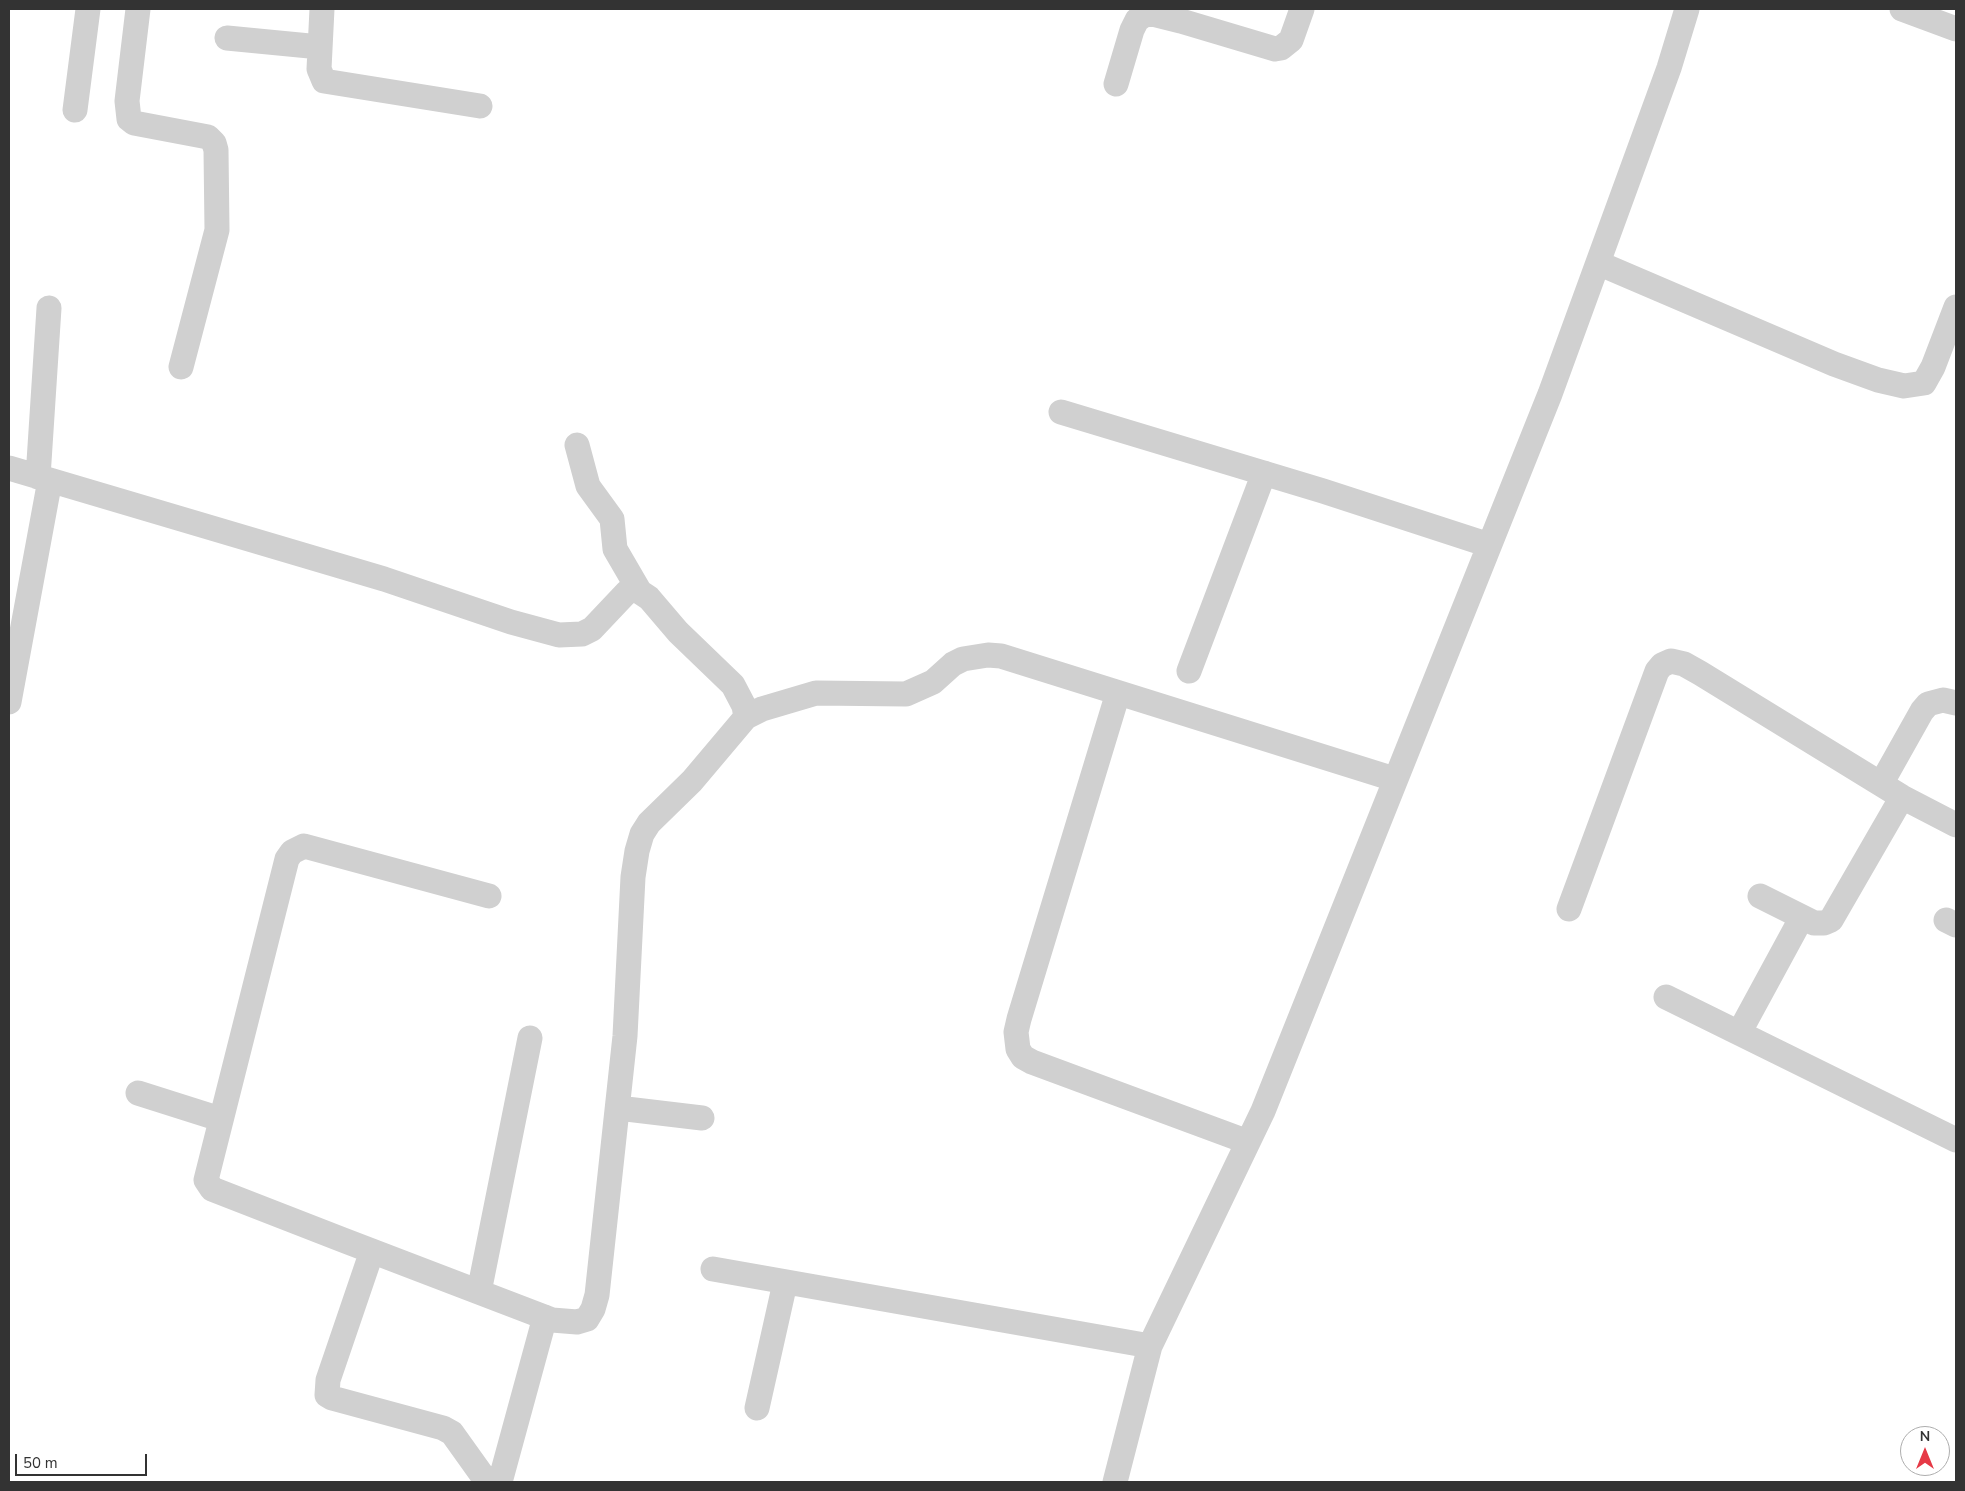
<!DOCTYPE html>
<html>
<head>
<meta charset="utf-8">
<style>
	body { margin:0 }
	#map { position:relative; width:1965px; height:1491px; overflow:hidden; background:#fff; font-family:"Nunito Sans",sans-serif }
	canvas { display:block }
	.frame { position:absolute; inset:0; border:10px solid #333; pointer-events:none }
	.north { position:absolute; left:1900px; top:1426px; width:50px; height:50px; box-sizing:border-box; background:#fff; border:1px solid #adadad; border-radius:50%; rotate:0deg; font-size:14px; font-weight:700; line-height:20px; text-align:center; color:#333 }
	.north::after { content:''; display:block; margin:auto; width:18px; height:22px; background:#e63946; clip-path:polygon(50% 0,100% 100%,50% 72%,0 100%) }
	.scale { position:absolute; left:15px; top:1454px; width:132px; height:22px; box-sizing:border-box; border:2px solid #333; border-top:0; padding-left:6px; font-size:15px; line-height:18px; white-space:nowrap; color:#333; -webkit-text-stroke:4px #fff; paint-order:stroke }
</style>
</head>
<body>
<div id="map">
<canvas width="1965" height="1491"></canvas>
<div class="frame"></div>
<div class="north">N</div>
<div class="scale">50 m</div>
</div>
<script>
const ctx = document.querySelector('canvas').getContext('2d');
ctx.lineJoin = 'round';
const toPath = rows => new Path2D(rows.map(r => 'M' + r).join(''));
function stroke(path, color, width, dash) { ctx.strokeStyle = color; ctx.lineWidth = width; ctx.lineCap = dash ? 'butt' : 'round'; ctx.setLineDash(dash || []); ctx.stroke(path); }
stroke(toPath([
	[138,9,127,101,129,119,134,123,208,137,214,143,216,150,217,230,181,367],
	[322,9,319,69,324,81,480,106],
	[1902,9,1956,29],
	[227,38,320,47],
	[1116,84,1132,30,1137,20,1144,15,1153,14,1181,21,1275,49,1281,48,1291,40,1302,9],
	[75,110,88,9],
	[1598,263,1834,364,1878,380,1904,386,1924,383,1933,367,1956,307],
	[1061,412,1323,491,1489,545],
	[577,445,588,486,612,519,615,549,640,592],
	[9,468,384,579,511,622,559,635,582,634,592,629,627,592,633,590,640,592,649,598,678,632,733,685,744,706,746,717],
	[38,477,49,308],
	[1189,671,1264,473],
	[1118,693,1019,1019,1016,1032,1018,1049,1023,1057,1032,1062,1248,1142],
	[9,702,50,480],
	[1881,784,1922,711,1928,704,1943,700,1956,703],
	[489,896,304,846,292,852,287,859,206,1180,212,1189,343,1240,552,1320,577,1322,587,1319,593,1309,597,1295,625,1036,633,877,637,851,642,834,649,823,692,781,746,717,762,709,816,693,906,694,933,682,953,664,963,659,988,655,1001,656,1394,779],
	[1760,896,1814,923,1824,923,1831,920,1902,797],
	[1569,909,1657,671,1662,665,1671,661,1684,664,1700,673,1902,797,1956,825],
	[1946,920,1956,925],
	[1666,997,1956,1140],
	[1739,1033,1802,917],
	[138,1093,220,1119],
	[618,1108,702,1118],
	[372,1251,328,1380,327,1395,332,1398,443,1428,452,1433,482,1475,494,1482],
	[713,1269,1150,1346],
	[479,1292,530,1038],
	[757,1408,785,1283],
	[500,1482,545,1317],
	[1115,1482,1150,1346,1263,1111,1550,394,1669,68,1687,9]
]), '#d0d0d0', 25);
</script>
</body>
</html>
